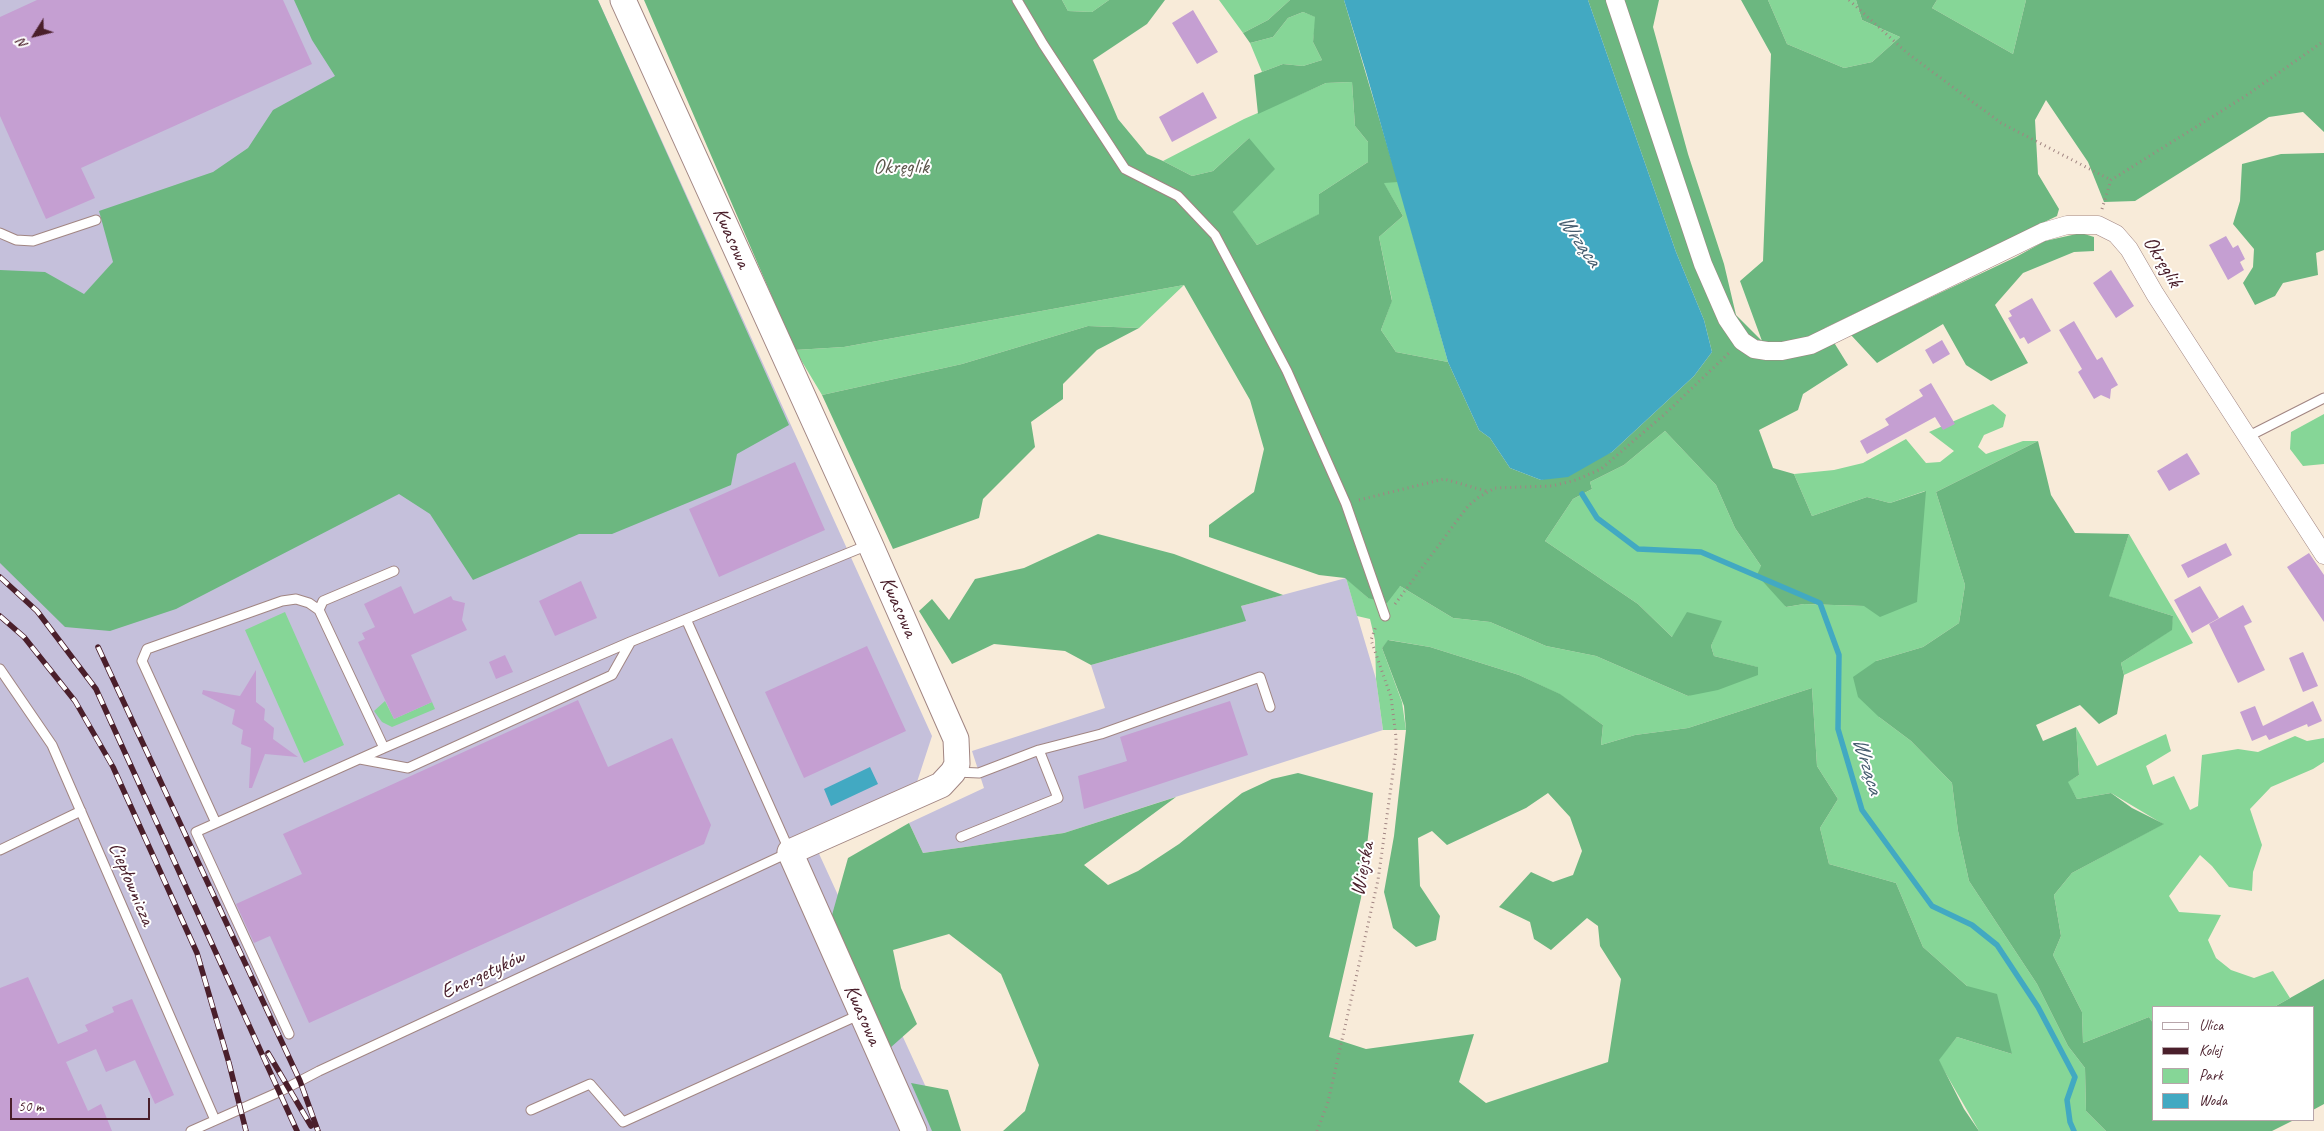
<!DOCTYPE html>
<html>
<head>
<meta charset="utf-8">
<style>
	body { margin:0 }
	#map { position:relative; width:2324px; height:1131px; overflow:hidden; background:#f8ebd9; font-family:Caveat,sans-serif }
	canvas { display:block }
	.legend { position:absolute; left:2152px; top:1006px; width:162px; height:115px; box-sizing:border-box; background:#fff; border:1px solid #b7a5aa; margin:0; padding:6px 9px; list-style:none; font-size:15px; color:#4a1f2b }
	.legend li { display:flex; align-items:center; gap:10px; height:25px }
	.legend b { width:25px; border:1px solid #b7a5aa }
	.north { position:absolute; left:10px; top:10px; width:50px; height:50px; -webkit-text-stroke:4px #fff; paint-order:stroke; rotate:234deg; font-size:14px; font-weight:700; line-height:20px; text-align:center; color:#4a1f2b }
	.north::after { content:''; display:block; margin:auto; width:18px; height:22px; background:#4a1f2b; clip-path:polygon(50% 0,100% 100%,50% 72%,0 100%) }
	.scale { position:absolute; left:10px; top:1098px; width:140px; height:22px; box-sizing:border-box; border:2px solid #4a1f2b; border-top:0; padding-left:6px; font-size:15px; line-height:18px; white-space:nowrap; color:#4a1f2b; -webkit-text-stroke:4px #fff; paint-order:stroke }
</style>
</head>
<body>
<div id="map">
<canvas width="2324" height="1131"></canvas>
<ul class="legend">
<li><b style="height:6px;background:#fff"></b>Ulica</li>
<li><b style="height:6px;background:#4a1f2b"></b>Kolej</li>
<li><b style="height:14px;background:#86d697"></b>Park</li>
<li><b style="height:14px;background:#42a9c2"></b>Woda</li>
</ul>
<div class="north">N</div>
<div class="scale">50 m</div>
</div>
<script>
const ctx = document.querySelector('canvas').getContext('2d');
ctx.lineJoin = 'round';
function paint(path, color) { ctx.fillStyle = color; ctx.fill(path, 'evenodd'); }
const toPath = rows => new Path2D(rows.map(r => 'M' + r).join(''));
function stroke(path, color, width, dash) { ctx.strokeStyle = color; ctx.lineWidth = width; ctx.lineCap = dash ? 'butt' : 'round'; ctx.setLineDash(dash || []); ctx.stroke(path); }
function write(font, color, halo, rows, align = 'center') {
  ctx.font = font + ' Caveat,sans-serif'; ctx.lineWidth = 4; ctx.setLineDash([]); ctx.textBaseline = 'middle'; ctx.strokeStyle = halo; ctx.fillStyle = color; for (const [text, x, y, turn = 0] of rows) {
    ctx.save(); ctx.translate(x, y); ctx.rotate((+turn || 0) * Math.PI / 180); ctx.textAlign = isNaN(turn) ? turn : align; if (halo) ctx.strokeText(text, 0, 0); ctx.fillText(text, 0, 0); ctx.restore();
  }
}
paint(toPath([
	[0,0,598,0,932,736,917,782,810,834,946,1131,0,1131],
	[1346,578,1376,679,1383,730,1064,833,923,853,909,823,984,788,972,751,1105,708,1091,665,1245,621,1241,606]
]), '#c5c0db');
paint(toPath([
	[1062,0,1109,0,1092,12,1068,11],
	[1219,0,1290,0,1268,20,1243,33],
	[1768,0,1856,0,1862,20,1900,37,1872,62,1844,68,1787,44],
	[1937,0,2026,0,2013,54,1932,8],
	[1303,12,1316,17,1313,42,1322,60,1303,66,1283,64,1262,72,1250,43,1273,37,1288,18],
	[1352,82,1355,126,1368,142,1368,162,1319,194,1320,214,1257,245,1233,213,1249,138,1213,171,1192,176,1163,161,1244,119,1326,83],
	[1383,182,1398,182,1448,362,1396,352,1381,330,1392,300,1379,237,1403,216],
	[1184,285,1139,328,1088,326,962,364,822,395,795,350,844,347],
	[1993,404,2006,415,2003,427,1984,435,1978,447,1986,454,2023,441,2038,441,1936,492,1965,585,1959,623,1923,647,1876,661,1879,717,1911,741,1952,783,1958,831,1969,881,2037,984,2068,1046,2085,1068,2086,1111,2106,1131,1979,1131,1938,1060,1957,1037,2012,1054,1967,986,1923,947,1896,883,1829,864,1820,828,1838,799,1817,766,1812,688,1688,728,1635,735,1601,745,1603,725,1559,694,1519,675,1430,647,1389,640,1382,648,1402,702,1406,730,1383,730,1376,679,1375,640,1370,619,1357,616,1346,578,1368,598,1400,586,1453,618,1490,622,1546,646,1596,656,1688,696,1757,667,1714,656,1711,646,1721,621,1672,637,1638,604,1545,541,1573,499,1592,489,1590,482,1624,465,1665,431,1716,485,1735,528,1761,566,1786,607,1804,604,1864,606,1925,491,1890,503,1867,497,1812,516,1794,474,1834,470,1863,463,1906,439,1926,463,1940,462,1954,451,1929,432],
	[2324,414,2324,464,2303,466,2290,449,2291,432],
	[2129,534,2193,643,2124,675,2121,663,2171,630,2173,616,2108,596],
	[285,612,344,745,304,763,245,630],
	[385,701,394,719,432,702,435,709,392,727,382,722,374,711],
	[2076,727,2097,766,2166,734,2171,751,2146,766,2153,785,2174,776,2190,810,2198,806,2202,755,2238,749,2258,752,2295,736,2307,741,2324,738,2324,762,2313,769,2271,787,2250,809,2262,845,2253,872,2252,891,2229,887,2212,866,2200,855,2169,896,2179,912,2221,915,2208,940,2216,958,2231,970,2254,978,2273,971,2290,998,2274,1007,2153,1007,2153,1023,2149,1017,2083,1043,2082,1012,2053,955,2061,936,2054,895,2072,873,2163,824,2111,793,2077,799,2067,782,2079,775]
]), '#86d697');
paint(toPath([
	[294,0,598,0,789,425,737,454,731,485,612,534,579,534,473,580,430,514,399,494,176,609,110,631,65,627,0,563,0,270,45,272,84,294,113,262,99,211,213,172,248,148,273,110,335,76,312,40],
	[644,0,1062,0,1068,11,1092,12,1109,0,1165,0,1147,24,1093,60,1118,119,1147,154,1163,161,1192,176,1213,171,1249,138,1275,169,1233,212,1257,245,1319,214,1319,194,1368,162,1368,142,1355,126,1352,82,1326,83,1258,114,1254,75,1283,64,1303,66,1322,60,1313,42,1315,17,1303,12,1288,18,1273,37,1250,43,1243,33,1268,20,1290,0,1344,0,1398,182,1384,183,1403,216,1379,237,1392,301,1381,330,1396,352,1448,362,1479,430,1490,438,1510,468,1541,480,1612,452,1694,376,1712,352,1704,320,1676,252,1588,0,1659,0,1653,27,1688,154,1724,264,1736,315,1762,341,1740,281,1763,261,1771,54,1741,0,1768,0,1787,44,1844,68,1872,62,1900,37,1862,20,1856,0,1937,0,1932,8,2013,54,2026,0,2324,0,2324,132,2303,112,2269,117,2135,201,2104,202,2088,162,2046,100,2035,120,2038,174,2059,209,2057,216,1825,328,1848,365,1803,394,1798,410,1759,430,1773,468,1794,474,1812,516,1867,497,1890,503,1926,491,1917,602,1880,617,1864,606,1804,604,1786,607,1757,575,1761,566,1735,528,1716,485,1665,431,1624,465,1590,482,1592,489,1573,499,1545,541,1638,604,1672,637,1687,612,1722,621,1711,646,1714,656,1758,667,1758,675,1718,690,1688,696,1596,656,1546,646,1490,622,1453,618,1400,586,1387,603,1368,598,1345,578,1319,575,1209,537,1209,525,1254,492,1264,449,1250,400,1184,285,844,347,795,350],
	[2324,153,2324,250,2316,253,2318,275,2283,283,2275,296,2255,305,2243,283,2253,267,2254,249,2233,224,2240,201,2242,164,2281,154],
	[2081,233,2094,237,2094,251,2074,252,2023,273,1995,305,2028,363,1991,381,1966,365,1943,324,1877,363,1851,335,2016,257,2045,241],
	[1088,326,1139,328,1097,350,1063,384,1063,399,1031,422,1035,447,983,499,979,518,893,549,822,395,962,364],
	[2038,441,2051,495,2075,533,2129,534,2109,596,2173,616,2172,630,2121,663,2124,675,2117,714,2099,724,2080,705,2036,725,2043,741,2076,727,2079,775,2068,782,2077,799,2111,793,2132,808,2164,824,2072,873,2054,895,2061,936,2053,955,2082,1012,2083,1043,2149,1017,2153,1023,2153,1120,2294,1120,2272,1131,2106,1131,2086,1111,2085,1068,2068,1046,2037,984,1969,881,1958,831,1952,783,1911,741,1879,717,1858,697,1853,677,1876,661,1923,647,1959,623,1965,585,1936,492],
	[1098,534,1174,554,1283,595,1241,606,1246,621,1091,665,1065,651,994,644,952,664,919,611,932,599,949,620,975,579,1024,568],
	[1388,640,1430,647,1519,675,1560,694,1603,725,1601,745,1635,735,1688,728,1812,688,1817,766,1838,799,1820,828,1829,864,1896,883,1923,947,1967,986,1997,994,2012,1054,1957,1037,1939,1060,1964,1109,1979,1131,1003,1131,1025,1111,1039,1065,1001,974,949,934,893,950,901,988,917,1024,890,1048,832,915,848,858,909,823,923,853,1064,833,1176,797,1084,865,1108,885,1138,871,1179,844,1242,793,1272,779,1298,773,1373,793,1361,898,1329,1037,1366,1049,1474,1034,1459,1082,1486,1103,1608,1062,1621,979,1600,946,1598,926,1587,918,1551,950,1534,939,1530,922,1499,907,1531,872,1553,882,1573,875,1582,851,1570,817,1548,793,1526,808,1447,845,1432,831,1418,838,1420,886,1440,916,1436,940,1416,947,1393,928,1384,892,1394,836,1406,730,1404,706,1382,648],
	[2324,979,2324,1104,2313,1110,2313,1007,2274,1007],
	[911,1083,948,1090,961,1131,932,1131]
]), '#6cb780');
paint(toPath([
	[1344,0,1588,0,1676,252,1704,320,1712,352,1694,376,1612,452,1568,477,1541,480,1510,468,1490,438,1479,430,1448,362,1366,72],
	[870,767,878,784,831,806,824,789]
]), '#42a9c2');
stroke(toPath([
	[1582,494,1597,518,1638,549,1701,552,1820,603,1839,655,1838,729,1862,810,1932,906,1972,925,1997,945,2038,1007,2075,1077,2067,1100,2070,1122,2074,1131]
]), '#42a9c2', 5.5);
paint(toPath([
	[37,0,283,0,312,64,81,168,95,198,46,219,0,116,0,17],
	[1193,10,1218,52,1197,64,1172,23],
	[1203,92,1217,118,1172,142,1159,117],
	[2226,236,2233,248,2238,245,2245,259,2240,262,2244,270,2228,280,2209,245],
	[2111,270,2134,306,2116,318,2093,283],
	[2032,298,2051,331,2028,344,2024,337,2020,339,2008,318,2012,316,2009,311],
	[2074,321,2097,360,2102,357,2118,385,2111,389,2110,399,2101,395,2094,399,2078,372,2082,369,2059,330],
	[1942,340,1950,354,1933,364,1925,350],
	[1931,383,1955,424,1943,430,1935,417,1867,454,1860,441,1889,425,1885,419,1923,396,1919,390],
	[2187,453,2200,474,2169,491,2157,471],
	[795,462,825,530,719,577,689,509],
	[2226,543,2232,555,2188,578,2181,565],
	[2309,553,2324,575,2324,622,2287,567],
	[581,581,597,618,555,636,539,601],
	[401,586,414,614,451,596,453,600,465,603,462,620,467,630,411,655,432,702,394,719,358,642,365,639,362,633,375,627,364,604],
	[2200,586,2219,618,2192,633,2174,600],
	[2243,605,2252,622,2244,626,2265,670,2238,683,2209,624],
	[867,646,906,731,804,778,765,692],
	[2303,652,2318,686,2303,692,2289,658],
	[505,655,513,672,496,679,489,662],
	[256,670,256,702,265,709,264,720,274,728,273,739,298,757,265,754,252,788,249,788,251,748,241,744,243,730,232,724,235,710,202,694,203,690,240,696],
	[578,700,608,767,672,738,711,825,704,844,309,1023,270,936,254,943,236,904,302,874,283,834],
	[1230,701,1248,755,1084,809,1078,776,1127,761,1120,737],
	[2313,701,2322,721,2308,727,2307,724,2269,740,2266,735,2252,741,2240,712,2255,706,2263,726],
	[28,977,58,1044,88,1031,85,1025,114,1012,112,1007,132,999,174,1095,155,1104,135,1060,106,1072,96,1049,66,1062,88,1111,101,1104,112,1131,0,1131,0,988]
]), '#c59fd2');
const lane = toPath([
	[1017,0,1043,44,1125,169,1178,196,1215,235,1287,371,1346,504,1385,616],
	[0,233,16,240,33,241,96,220],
	[2247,437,2324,398],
	[319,610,323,601,394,571],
	[0,669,52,745,215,1120],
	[360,759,408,768,612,675,630,643],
	[956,772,979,773,1039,750,1101,734,1260,677,1270,707],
	[216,823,142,661,147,649,282,601,296,599,309,603,319,610,384,748],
	[961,837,1058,798,1039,750],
	[0,850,81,811],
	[289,1034,196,832,384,748,630,642,868,545],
	[531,1110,590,1084,623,1122,861,1014],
	[191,1131,279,1092,319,1071,790,852,686,619]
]);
const street = toPath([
	[1615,0,1703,264,1727,319,1742,341,1754,349,1767,351,1782,351,1811,345,2043,232,2067,225,2098,225,2116,234,2129,249,2155,294,2324,555]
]);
const secondary = toPath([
	[623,0,870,544,956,739,957,764,953,772,941,785,790,852,914,1131]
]);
stroke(lane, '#a18582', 11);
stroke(street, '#a18582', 19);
stroke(secondary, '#a18582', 27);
stroke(toPath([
	[1849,0,1906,52,2001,123,2111,180],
	[2102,209,2111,180,2244,97,2324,41],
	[1359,500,1444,479,1486,491],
	[1395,604,1468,506,1479,497,1495,488,1552,486,1576,480,1601,469,1666,413,1730,352],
	[1317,1131,1328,1102,1378,880,1396,751,1396,737,1391,697,1371,640,1376,626]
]), '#a18582', 3, [1, 4]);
stroke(lane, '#fff', 9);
stroke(street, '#fff', 18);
stroke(secondary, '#fff', 25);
const rail = toPath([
	[0,577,37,611,96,689,297,1131],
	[0,616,24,637,75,701,113,767,197,953,229,1063,246,1131],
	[98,647,300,1081,318,1131],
	[268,1053,311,1126]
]);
stroke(rail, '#4a1f2b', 5.5);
stroke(rail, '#fff', 4, [11]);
write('21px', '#5c564b', '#fff', [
	["Okręglik",901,167]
]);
write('21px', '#4a1f2b', '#fff', [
	["Kwasowa",731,238,66],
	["Okręglik",2162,262,59],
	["Kwasowa",898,607,66],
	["Wiejska",1363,869,-79],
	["Ciepłownicza",131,884,67],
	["Energetyków",483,975,-25],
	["Kwasowa",862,1015,66]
]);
write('italic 22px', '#465d6f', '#fff', [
	["Wrząca",1579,241,55],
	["Wrząca",1867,766,73]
]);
</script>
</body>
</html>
